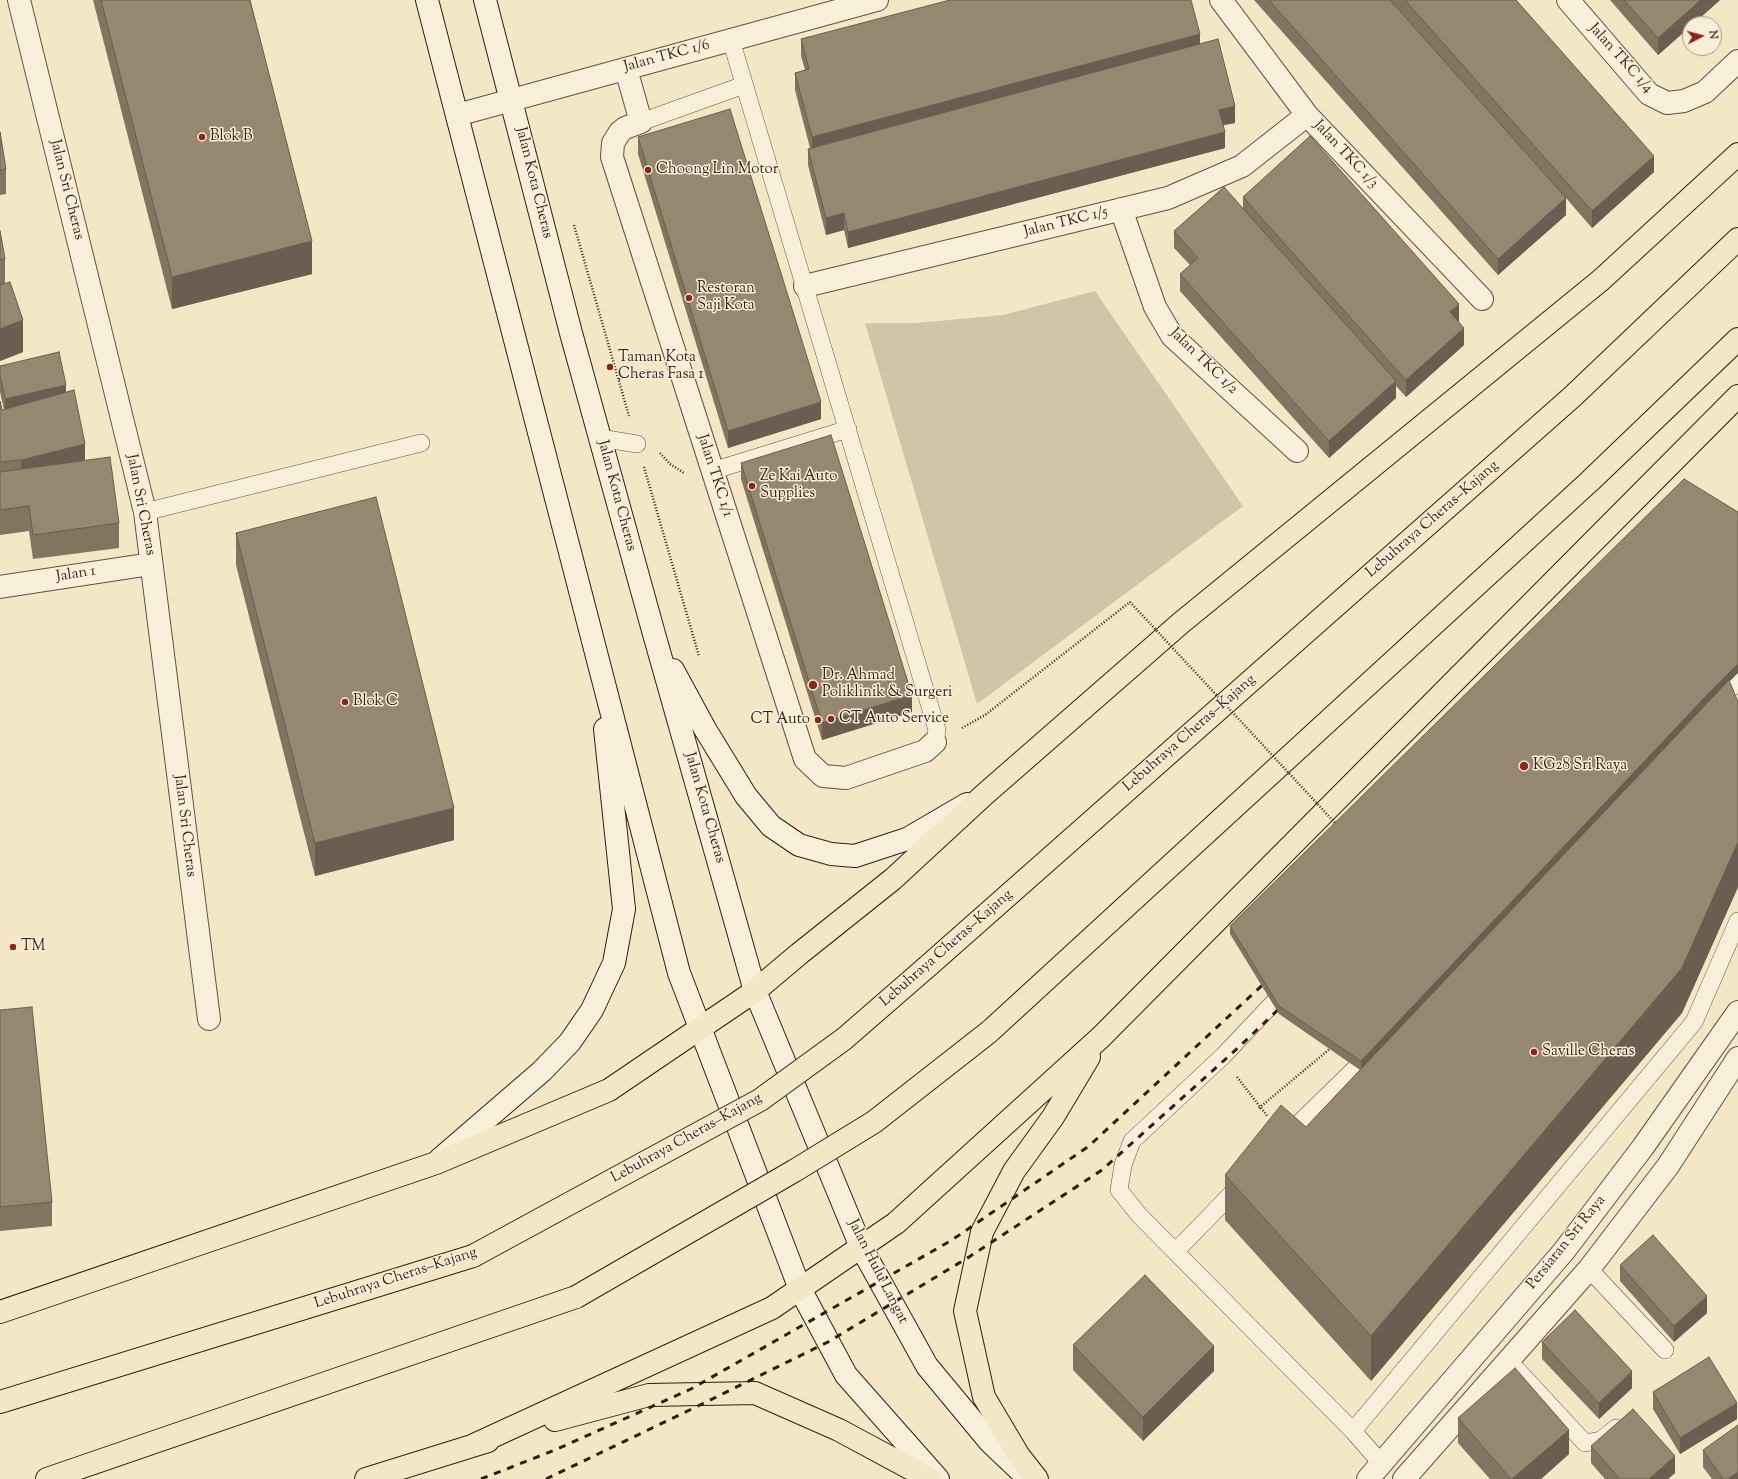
<!DOCTYPE html>
<html>
<head>
<meta charset="utf-8">
<style>
	body { margin:0 }
	#map { position:relative; width:1738px; height:1479px; overflow:hidden; background:#f3e7c5; font-family:"Sorts Mill Goudy",serif }
	canvas { display:block }
	.north { position:absolute; left:1682px; top:16px; width:40px; height:40px; box-sizing:border-box; background:#f7efd9; border:1px solid #a89b8b; border-radius:50%; rotate:84deg; font-size:11px; font-weight:700; line-height:16px; text-align:center; color:#321e16 }
	.north::after { content:''; display:block; margin:auto; width:14px; height:18px; background:#8f2418; clip-path:polygon(50% 0,100% 100%,50% 72%,0 100%) }
</style>
</head>
<body>
<div id="map">
<canvas width="1738" height="1479"></canvas>
<div class="north">N</div>
</div>
<script>
const ctx = document.querySelector('canvas').getContext('2d');
ctx.lineJoin = 'round';
function paint(path, color) { ctx.fillStyle = color; ctx.fill(path, 'evenodd'); }
const toPath = rows => new Path2D(rows.map(r => 'M' + r).join(''));
function stroke(path, color, width, dash) { ctx.strokeStyle = color; ctx.lineWidth = width; ctx.lineCap = dash ? 'butt' : 'round'; ctx.setLineDash(dash || []); ctx.stroke(path); }
function write(font, color, halo, rows, align = 'center') {
  ctx.font = font + ' "Sorts Mill Goudy",serif'; ctx.lineWidth = 3; ctx.setLineDash([]); ctx.textBaseline = 'middle'; ctx.strokeStyle = halo; ctx.fillStyle = color; for (const [text, x, y, turn = 0] of rows) {
    ctx.save(); ctx.translate(x, y); ctx.rotate((+turn || 0) * Math.PI / 180); ctx.textAlign = isNaN(turn) ? turn : align; if (halo) ctx.strokeText(text, 0, 0); ctx.fillText(text, 0, 0); ctx.restore();
  }
}
paint(toPath([
	[1095,291,1243,506,977,704,865,323,917,323,1003,315]
]), '#d2c5a7');
const service = toPath([
	[731,40,937,730,935,742],
	[641,122,744,85],
	[600,438,637,444],
	[712,471,848,429],
	[145,512,421,443],
	[1716,703,1738,681],
	[1277,999,1223,1056,1132,1141,1123,1165,1119,1190,1139,1215,1353,1431,1381,1463],
	[1283,1139,1373,1051],
	[1176,1251,1242,1183],
	[1589,1269,1665,1350],
	[1509,1361,1585,1443,1601,1440,1616,1428],
	[1353,1431,1694,1022,1738,921]
]);
const minor = toPath([
	[19,0,145,512,209,1019],
	[1221,0,1307,115,1482,299],
	[1568,0,1649,94,1667,103,1684,101,1705,92,1738,61],
	[626,69,641,122,625,128,620,132,613,143,612,157,805,759,823,776,846,778,925,751,935,742],
	[457,115,877,0],
	[1121,209,1155,307,1172,336,1297,451],
	[805,286,1168,198,1242,166,1307,115],
	[0,587,151,564],
	[1368,1479,1564,1251,1643,1147,1738,1012],
	[1404,1479,1589,1269,1668,1166,1738,1058]
]);
const secondary = toPath([
	[427,0,679,973,800,1289,846,1375,938,1479],
	[485,0,571,333,654,634,755,991,861,1247,927,1366,990,1442,1029,1479],
	[673,670,705,729,746,796,771,826,799,845,831,854,855,856,907,839,967,804],
	[440,1159,542,1071,570,1042,592,1010,614,963,624,909,605,729]
]);
const motorway = toPath([
	[928,966,1572,397,1738,239],
	[989,1032,1590,481,1738,339],
	[0,1312,436,1163,609,1090,755,991,799,954,893,879,985,794,1182,622,1601,280,1738,154],
	[0,1402,473,1256],
	[555,1420,649,1395,755,1393,839,1430,930,1479],
	[474,1445,772,1308,896,1223,1101,1037,1738,396],
	[47,1479,576,1297],
	[366,1479,488,1441],
	[1037,1479,1019,1456,984,1397,965,1311,982,1232,1014,1171,1053,1117,1089,1057]
]);
stroke(service, '#625042', 18);
stroke(minor, '#625042', 24);
stroke(secondary, '#321e16', 24);
stroke(motorway, '#321e16', 24);
stroke(toPath([
	[574,225,629,416],
	[619,379,650,370],
	[660,453,670,464,684,473],
	[644,467,699,656],
	[962,728,985,715,1130,602],
	[1237,1077,1268,1117],
	[1259,1108,1332,1047]
]), '#321e16', 2.5, [1, 2]);
stroke(service, '#f7efd9', 17);
stroke(minor, '#f7efd9', 22);
stroke(secondary, '#f7efd9', 22);
stroke(motorway, '#f3e7c5', 22);
stroke(toPath([
	[481,1479,555,1450,691,1389,952,1240,1089,1146,1270,978],
	[546,1479,700,1405,828,1342,969,1257,1102,1170,1239,1047,1284,1004]
]), '#321e16', 3, [7, 7]);
const motorwayBridge = toPath([
	[473,1256,760,1100,844,1039,928,966],
	[576,1297,794,1171,874,1122,989,1032]
]);
stroke(motorwayBridge, '#321e16', 24, []);
stroke(toPath([
	[1130,602,1337,825]
]), '#321e16', 2.5, [1, 2]);
stroke(motorwayBridge, '#f3e7c5', 22);
paint(toPath([
	[93,0,250,0,312,274,172,309],
	[1254,0,1516,0,1654,172,1592,228,1566,198,1566,215,1498,275],
	[1610,0,1720,0,1658,55],
	[801,39,1200,44,1235,123,1223,125,1225,148,848,248,844,230,826,235,808,165,808,149,810,148,795,90,795,73,805,70,801,56],
	[0,132,6,169,6,194,0,195],
	[638,137,821,419,728,448,638,154],
	[1243,197,1459,321,1458,322,1464,345,1406,397,1396,386,1396,398,1329,458,1180,291,1180,274,1190,265,1174,248,1174,231,1243,208],
	[0,231,5,259,5,283,23,352,0,361,0,285,3,284,0,285],
	[0,366,66,392,85,461,119,523,119,548,33,559,29,531,0,535,0,401,2,410,4,410,0,392],
	[741,463,912,712,822,740,741,479],
	[236,533,454,840,315,876,236,565],
	[1729,682,1738,702,1738,887,1682,1013,1371,1381,1225,1220,1225,1175,1306,1127,1360,1070,1279,1014,1230,934,1230,926],
	[0,1010,52,1202,52,1226,0,1231],
	[1620,1265,1707,1313,1674,1342,1620,1281],
	[1542,1342,1632,1388,1599,1419,1542,1359],
	[1073,1345,1214,1371,1143,1441,1073,1370],
	[1653,1392,1737,1419,1680,1454,1653,1409],
	[1458,1418,1569,1454,1541,1479,1490,1479,1458,1443],
	[1591,1446,1675,1473,1668,1479,1605,1479,1591,1463],
	[1703,1450,1738,1479,1712,1479,1703,1467]
]), '#817461');
paint(toPath([
	[1701,0,1720,0,1693,24,1690,24,1690,27,1658,55,1658,38],
	[1200,34,1200,51,812,154,812,137],
	[1235,106,1235,123,1219,126,1219,110],
	[1225,132,1225,148,848,248,848,232],
	[1654,156,1654,172,1592,228,1592,211],
	[1566,198,1566,215,1498,275,1498,259],
	[844,213,844,230,826,235,826,218],
	[312,241,312,274,172,309,172,277],
	[1459,304,1459,321,1450,329,1450,312],
	[23,320,23,352,0,361,0,329],
	[1464,328,1464,345,1406,397,1406,380],
	[1396,381,1396,398,1329,458,1329,441],
	[66,385,66,402,5,416,5,399],
	[821,402,821,419,728,448,728,431],
	[85,444,85,476,21,492,21,460],
	[1738,664,1738,673,1707,704,1361,1070,1361,1061,1707,695],
	[912,695,912,712,822,740,822,723],
	[454,808,454,840,315,876,315,843],
	[1738,842,1738,887,1682,1013,1371,1381,1371,1336],
	[1707,1296,1707,1313,1674,1342,1674,1326],
	[1214,1346,1214,1371,1143,1441,1143,1417],
	[1632,1371,1632,1388,1599,1419,1599,1403],
	[1737,1403,1737,1419,1680,1454,1680,1438],
	[1569,1430,1569,1454,1541,1479,1512,1479],
	[1675,1456,1675,1473,1668,1479,1649,1479],
	[1738,1472,1738,1479,1728,1479]
]), '#695e4f');
const building = toPath([
	[101,0,250,0,312,241,172,277,101,0],
	[950,0,1191,0,1200,34,812,137,795,73,809,69,801,39,950,0],
	[1269,0,1390,0,1566,198,1498,259,1269,0],
	[1405,0,1516,0,1654,156,1592,211,1405,0],
	[1624,0,1701,0,1658,38,1624,0],
	[1218,39,1235,106,1219,110,1225,132,848,232,844,213,826,218,808,149,1218,39],
	[730,109,821,402,728,431,638,137,730,109],
	[0,132,6,169,0,170,0,132],
	[1310,136,1459,304,1450,312,1464,328,1406,380,1243,197,1310,136],
	[1224,187,1396,381,1329,441,1180,274,1198,258,1174,231,1224,187],
	[0,231,5,259,0,260,0,231],
	[10,282,23,320,0,329,0,285,10,282],
	[59,352,66,385,5,399,0,375,0,366,59,352],
	[74,390,85,444,21,460,0,462,0,401,2,410,74,390],
	[831,435,912,695,822,723,741,463,831,435],
	[110,457,119,523,33,535,29,506,0,510,0,472,110,457],
	[1684,479,1738,512,1738,664,1707,695,1361,1061,1279,1006,1230,926,1684,479],
	[376,497,454,808,315,843,236,533,376,497],
	[1729,680,1738,702,1738,842,1682,968,1371,1336,1225,1175,1281,1105,1306,1127,1729,680],
	[32,1007,52,1202,0,1207,0,1010,32,1007],
	[1653,1235,1707,1296,1674,1326,1620,1265,1653,1235],
	[1145,1275,1214,1346,1143,1417,1073,1345,1145,1275],
	[1575,1310,1632,1371,1599,1403,1542,1342,1575,1310],
	[1709,1357,1737,1403,1680,1438,1653,1392,1709,1357],
	[1515,1368,1569,1430,1512,1479,1511,1479,1458,1418,1515,1368],
	[1633,1409,1675,1456,1649,1479,1620,1479,1591,1446,1633,1409],
	[1738,1425,1738,1472,1728,1479,1723,1479,1703,1450,1738,1425]
]);
paint(building, '#968771');
stroke(building, '#695e4f', 1);
for (const [x, y, r, color] of [
	[202,137,4,"#8f2418"],
	[648,170,4,"#8f2418"],
	[689,298,4,"#8f2418"],
	[610,367,4,"#8f2418"],
	[752,486,4,"#8f2418"],
	[813,685,5,"#8f2418"],
	[345,702,4,"#8f2418"],
	[831,719,4,"#8f2418"],
	[818,720,4,"#8f2418"],
	[1524,766,5,"#8f2418"],
	[13,947,4,"#8f2418"],
	[1534,1052,4,"#8f2418"]
]) { const dot = new Path2D(); dot.arc(x, y, r, 0, 2 * Math.PI); ctx.fillStyle = color; ctx.fill(dot); stroke(dot, '#f7efd9', 1.5); }
write('15px', '#321e16', '#f7efd9', [
	["Jalan TKC 1/6",667,57,-15],
	["Jalan TKC 1/4",1620,59,48],
	["Jalan TKC 1/3",1345,155,47],
	["Jalan Kota Cheras",533,183,76],
	["Jalan Sri Cheras",66,190,76],
	["Jalan TKC 1/5",1066,223,-14],
	["Jalan TKC 1/2",1203,362,44],
	["Jalan TKC 1/1",714,476,72],
	["Jalan Kota Cheras",616,496,75],
	["Jalan Sri Cheras",140,505,79],
	["Lebuhraya Cheras–Kajang",1433,520,-41],
	["Jalan 1",76,575,-9],
	["Lebuhraya Cheras–Kajang",1190,734,-41],
	["Jalan Kota Cheras",704,808,74],
	["Jalan Sri Cheras",184,826,83],
	["Lebuhraya Cheras–Kajang",947,949,-41],
	["Lebuhraya Cheras–Kajang",687,1139,-29],
	["Persiaran Sri Raya",1567,1243,-51],
	["Jalan Hulu Langat",877,1272,63],
	["Lebuhraya Cheras–Kajang",396,1279,-18]
]);
write('15px', '#321e16', '#f7efd9', [
	["Blok B",210,137],
	["Choong Lin Motor",656,170],
	["Restoran",697,289],
	["Saji Kota",697,306],
	["Taman Kota",618,358],
	["Cheras Fasa 1",618,375],
	["Ze Kai Auto",760,477],
	["Supplies",760,494],
	["Dr. Ahmad",822,676],
	["Poliklinik & Surgeri",822,693],
	["Blok C",353,702],
	["CT Auto Service",839,719],
	["CT Auto",810,720,"right"],
	["KG28 Sri Raya",1533,766],
	["TM",21,947],
	["Saville Cheras",1542,1052]
], 'left');
</script>
</body>
</html>
